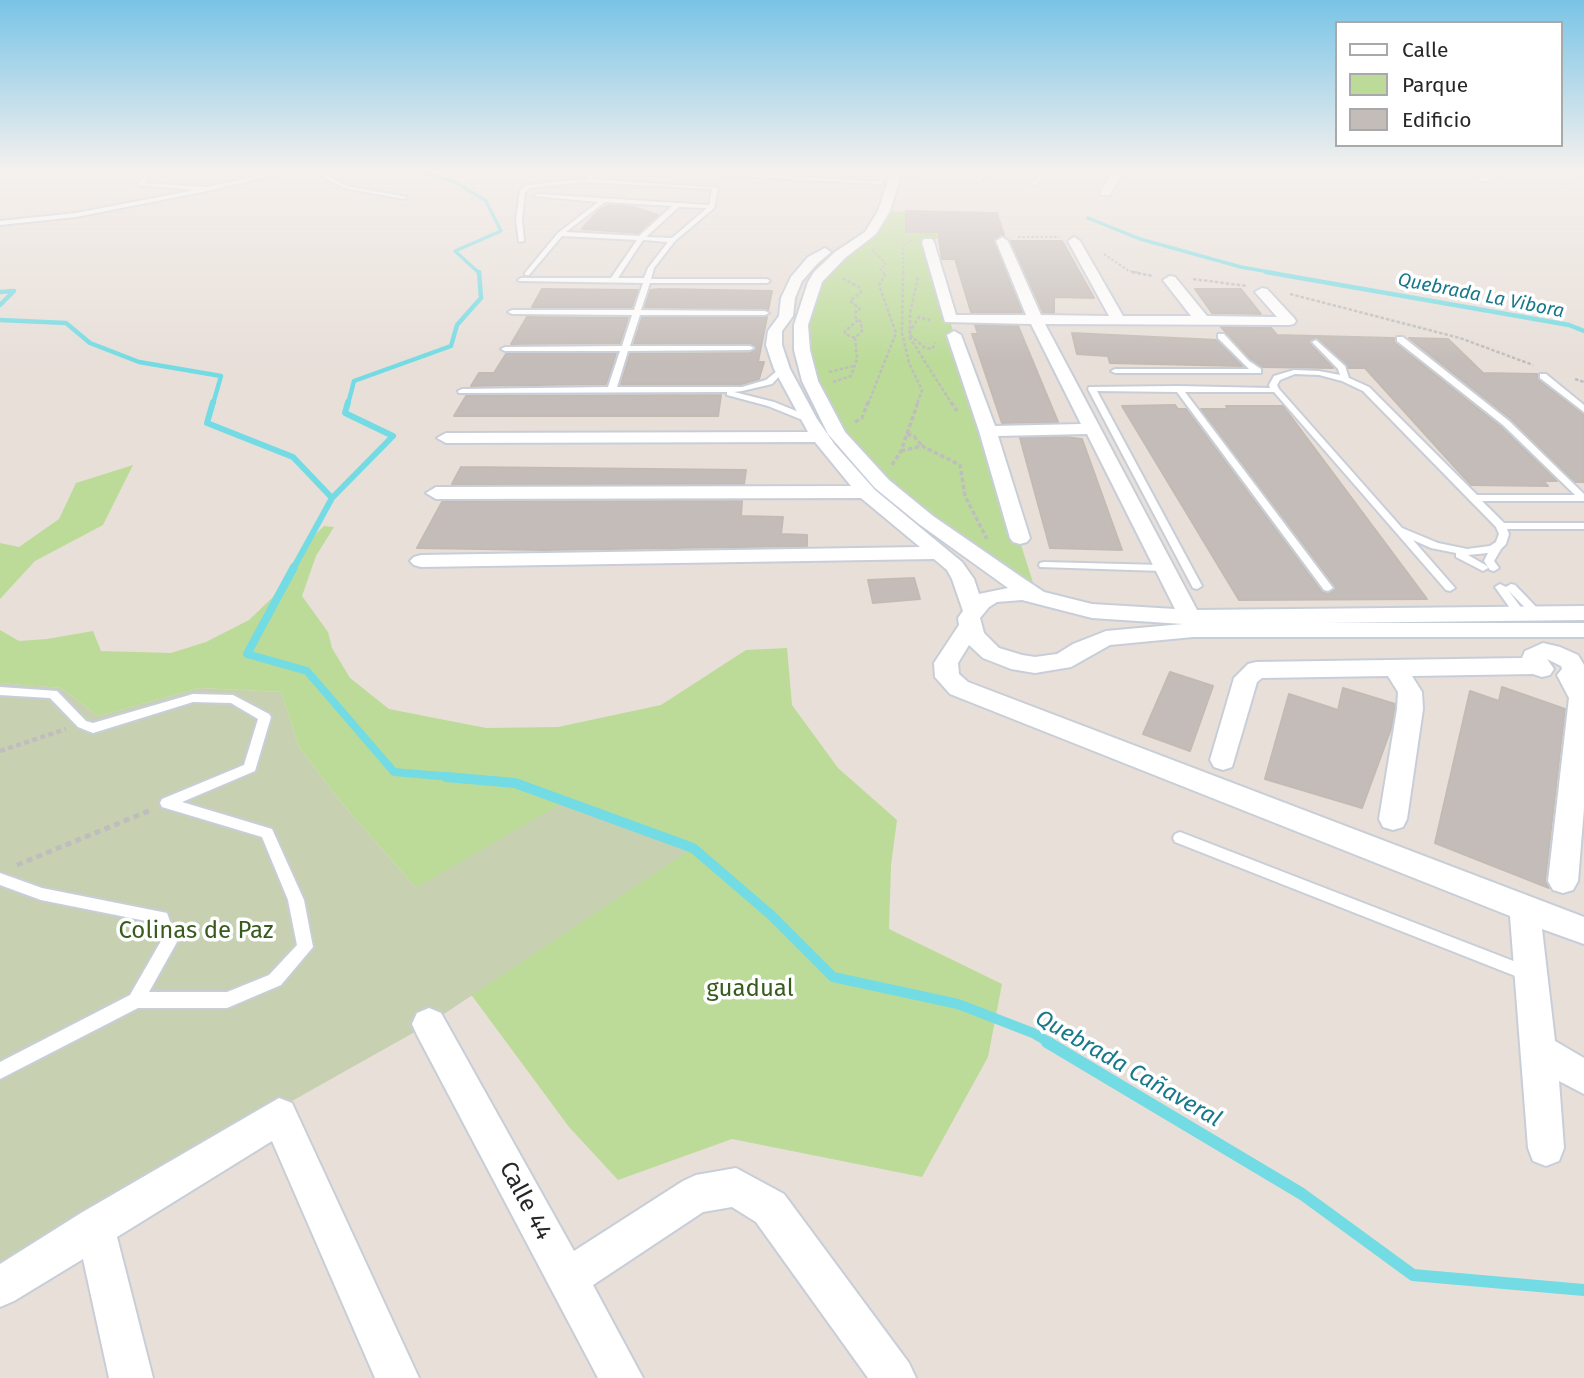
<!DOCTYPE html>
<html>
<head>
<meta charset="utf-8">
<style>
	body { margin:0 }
	#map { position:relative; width:1584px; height:1378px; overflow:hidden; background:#e8dfd9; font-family:"Fira Sans",sans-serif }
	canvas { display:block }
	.legend { position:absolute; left:1335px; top:21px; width:228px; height:126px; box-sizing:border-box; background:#fff; border:2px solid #a9a9a9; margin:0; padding:9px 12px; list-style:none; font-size:21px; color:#272727 }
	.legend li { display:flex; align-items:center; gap:14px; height:35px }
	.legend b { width:35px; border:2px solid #a9a9a9 }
</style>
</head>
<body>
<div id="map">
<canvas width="1584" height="1378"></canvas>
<ul class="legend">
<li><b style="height:9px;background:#fff"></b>Calle</li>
<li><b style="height:19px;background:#bcdb99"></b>Parque</li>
<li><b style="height:19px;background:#c4bcb9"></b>Edificio</li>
</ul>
</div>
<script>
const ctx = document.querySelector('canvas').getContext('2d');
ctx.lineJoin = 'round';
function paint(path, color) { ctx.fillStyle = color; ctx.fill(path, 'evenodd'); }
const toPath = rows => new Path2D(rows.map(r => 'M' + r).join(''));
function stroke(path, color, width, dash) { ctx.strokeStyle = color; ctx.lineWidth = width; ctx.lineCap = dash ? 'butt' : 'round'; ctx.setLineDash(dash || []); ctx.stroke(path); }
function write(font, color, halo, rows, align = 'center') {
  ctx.font = font + ' "Fira Sans",sans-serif'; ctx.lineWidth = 7; ctx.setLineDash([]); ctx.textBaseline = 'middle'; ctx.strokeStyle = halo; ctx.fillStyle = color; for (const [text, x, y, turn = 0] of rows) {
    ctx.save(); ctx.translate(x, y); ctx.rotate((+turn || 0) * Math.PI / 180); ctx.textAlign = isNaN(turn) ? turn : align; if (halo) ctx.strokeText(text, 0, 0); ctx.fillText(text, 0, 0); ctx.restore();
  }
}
paint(toPath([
	[884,211,929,212,938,238,929,242,954,335,1037,595,863,464,805,364,807,302,840,255,870,234],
	[133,465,103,525,35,561,0,599,0,543,19,547,59,519,76,483],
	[324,526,334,527,316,556,302,596,328,632,332,648,350,678,389,709,486,728,558,727,661,705,746,650,787,648,792,705,838,768,897,820,891,865,889,929,1002,984,988,1057,922,1177,732,1139,618,1180,569,1127,464,985,416,888,340,801,299,747,281,692,200,688,98,716,61,688,0,683,0,630,19,641,47,639,93,631,101,651,171,653,206,642,249,620,273,597,302,547]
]), '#bcdb99');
paint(toPath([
	[0,683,61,688,98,716,200,688,281,692,299,747,340,801,416,888,565,801,693,848,429,1024,276,1110,0,1287]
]), '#c7d1b2');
stroke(toPath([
	[412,169,455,182,486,201,501,231,455,251,479,273],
	[1088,218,1140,239,1241,267,1275,273]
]), '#73dbe3', 3.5);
stroke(toPath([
	[1266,272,1569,325,1584,331],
	[0,292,14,291,0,305],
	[0,320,66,323,90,343,139,362,221,376,213,404],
	[348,404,354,381,451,346,457,325,481,298,479,272]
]), '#73dbe3', 4.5);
stroke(toPath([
	[213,402,207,423,293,457,332,498,293,569],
	[332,498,393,436,345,413,348,402]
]), '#73dbe3', 6);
stroke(toPath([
	[294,567,247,654,307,671,394,772,465,778]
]), '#73dbe3', 8);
stroke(toPath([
	[446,777,515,783,693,848,771,915,833,977,958,1004,1033,1033,1050,1043]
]), '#73dbe3', 10);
stroke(toPath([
	[1047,1042,1302,1194,1413,1275,1584,1290]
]), '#73dbe3', 12);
const building = toPath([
	[609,205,631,206,658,215,638,233,582,229,598,211,609,205],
	[906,211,997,213,1004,235,1001,235,994,242,1022,312,971,312,955,259,942,259,938,232,906,232,906,211],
	[1011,241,1062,241,1094,298,1054,297,1054,313,1043,312,1011,241],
	[542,289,638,290,632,307,532,307,542,289],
	[661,289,772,291,768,310,645,307,650,290,661,289],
	[1195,289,1241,289,1261,314,1212,313,1195,289],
	[527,317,628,318,620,343,511,344,527,317],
	[767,317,758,362,764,362,759,379,742,384,621,384,630,354,750,353,756,349,750,343,634,343,642,318,767,317],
	[975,325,1018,326,1058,422,1002,423,972,334,978,334,975,325],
	[1221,327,1271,328,1277,335,1394,338,1395,343,1501,427,1557,481,1543,481,1548,486,1471,485,1365,368,1348,368,1318,338,1311,340,1310,344,1333,368,1262,367,1251,359,1221,327],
	[1072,333,1217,340,1242,366,1110,363,1108,356,1077,354,1072,333],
	[1409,338,1448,339,1483,373,1537,374,1538,380,1584,415,1584,482,1575,482,1511,419,1409,338],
	[506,354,616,354,606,384,471,386,479,373,494,373,506,354],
	[721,395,718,416,454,416,466,396,721,395],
	[1175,405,1178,409,1186,409,1322,592,1329,593,1335,586,1201,409,1228,409,1226,406,1283,406,1427,599,1239,600,1122,406,1175,405],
	[1065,437,1082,439,1122,550,1050,548,1020,438,1065,437],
	[461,467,746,470,744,484,452,484,461,467],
	[742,501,741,516,783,517,781,534,807,535,807,546,544,550,417,548,442,502,742,501],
	[914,578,920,599,873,603,868,580,914,578],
	[1170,672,1213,686,1190,751,1143,734,1170,672],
	[1502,687,1565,709,1545,881,1549,888,1435,843,1470,691,1499,701,1502,687],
	[1343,688,1395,704,1392,726,1362,808,1265,779,1289,694,1338,710,1343,688]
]);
paint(building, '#c4bcb9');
stroke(building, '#c3bbb3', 2);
const service = toPath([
	[288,169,299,169,207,191,76,217,0,225,0,221,76,213,195,190,137,185,146,174,149,176,143,183,207,187,288,169],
	[309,169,316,169,347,186,407,197,404,199,344,188,309,169],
	[600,169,607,169,591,179,718,188,714,208,675,241,654,268,651,279,767,279,770,281,767,283,650,283,641,310,765,311,769,313,765,315,640,315,630,346,750,346,754,348,750,350,628,351,617,387,742,387,766,380,782,367,786,369,772,384,742,391,734,392,774,402,811,417,811,421,805,421,768,406,727,395,727,392,459,393,458,391,462,389,608,387,620,351,505,351,501,349,505,347,622,346,632,315,512,314,508,312,512,310,634,310,643,283,519,281,518,280,521,278,611,278,637,240,562,236,529,275,525,275,525,273,558,233,598,202,534,196,537,194,709,205,712,189,585,182,529,188,525,192,522,220,524,241,519,242,516,220,520,190,527,185,584,179,600,169],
	[605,202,672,206,639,236,566,232,605,202],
	[679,207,707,208,672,238,646,237,679,207],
	[643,240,668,242,648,268,644,278,618,278,643,240],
	[608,169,653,169,884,182,881,184,608,169],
	[918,169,923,169,917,176,913,176,918,169],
	[985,169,990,169,979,181,975,181,985,169],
	[1046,169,1052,169,1035,185,1031,185,1031,183,1046,169],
	[1218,334,1224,334,1249,361,1261,369,1261,373,1115,373,1111,371,1115,369,1249,369,1218,338,1218,334],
	[1397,337,1403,337,1509,421,1584,494,1584,501,1482,501,1504,523,1584,523,1584,529,1507,529,1509,534,1506,544,1501,549,1494,561,1499,568,1494,571,1490,570,1484,561,1488,553,1468,555,1487,566,1488,568,1483,571,1456,557,1456,553,1431,548,1413,540,1455,588,1450,591,1446,590,1274,392,1185,392,1333,588,1328,591,1324,590,1177,392,1097,391,1202,586,1197,589,1193,588,1088,389,1089,387,1178,386,1270,388,1269,385,1274,376,1294,370,1319,371,1340,375,1338,369,1312,342,1316,340,1345,366,1349,378,1369,387,1477,495,1575,495,1503,425,1397,341,1397,337],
	[1295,374,1319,375,1342,381,1363,391,1496,527,1499,534,1496,542,1490,546,1467,549,1438,543,1402,528,1279,389,1277,385,1280,380,1295,374],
	[1540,374,1546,374,1584,405,1584,412,1540,378,1540,374],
	[1044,562,1162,565,1167,568,1162,571,1040,567,1039,565,1040,563,1044,562],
	[1500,584,1506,587,1511,584,1515,585,1540,611,1542,613,1540,615,1532,615,1508,590,1525,613,1523,615,1515,615,1495,587,1500,584],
	[0,687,57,691,86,721,93,723,193,694,233,695,269,714,271,717,255,771,182,802,272,829,304,900,313,947,281,985,227,1008,138,1008,0,1079,0,1062,130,995,161,941,156,923,41,900,0,885,0,873,42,888,167,913,177,942,149,992,227,992,269,975,297,945,288,900,262,837,162,807,160,803,162,799,244,765,258,719,231,703,193,702,93,733,78,727,50,698,0,695,0,687],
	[1180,832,1534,969,1536,974,1534,979,1528,981,1175,842,1173,838,1175,834,1180,832]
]);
const minor = toPath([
	[892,169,903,169,890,211,876,234,845,258,822,282,808,325,810,350,818,381,845,432,889,480,933,516,1020,576,1044,592,1092,604,1175,609,1087,434,998,436,1030,538,1027,542,1020,544,1013,542,1010,538,979,431,947,335,954,331,961,335,995,426,1081,424,1031,324,945,322,922,242,924,239,932,239,934,242,956,315,1026,315,996,241,1002,237,1008,241,1041,315,1109,316,1068,241,1074,237,1080,241,1123,316,1191,316,1163,280,1170,276,1175,277,1207,316,1277,317,1255,292,1262,288,1267,289,1294,318,1296,321,1294,324,1289,325,1045,324,1197,610,1584,606,1584,620,1324,623,1584,623,1584,637,1193,637,1110,645,1071,667,1035,673,1011,669,983,658,969,645,958,663,959,674,968,682,1584,917,1584,944,1542,929,1555,1041,1584,1058,1584,1094,1559,1081,1564,1148,1559,1161,1546,1166,1533,1161,1528,1148,1510,916,950,694,935,677,934,663,959,625,958,618,963,611,952,579,947,570,934,559,421,567,414,565,410,561,414,557,421,555,920,547,861,498,436,499,426,493,436,487,851,486,815,442,446,443,437,438,446,433,808,432,774,369,766,345,768,331,779,316,781,298,791,277,808,257,825,248,831,252,818,263,802,281,795,298,793,316,782,331,782,345,790,369,817,419,835,445,875,490,962,562,974,579,979,594,1008,588,919,524,875,488,828,434,802,381,794,350,794,325,808,282,814,272,835,252,865,232,878,211,892,169],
	[1022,600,1092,618,1183,624,1106,631,1073,644,1057,654,1035,657,1022,655,999,648,984,633,980,618,989,607,997,602,1022,600],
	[1114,169,1124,169,1110,195,1102,195,1100,193,1114,169],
	[1495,169,1509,169,1488,181,1480,181,1480,177,1495,169],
	[1543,643,1560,647,1578,655,1584,665,1584,808,1578,881,1573,890,1563,893,1553,890,1548,881,1569,698,1557,675,1562,669,1561,666,1547,659,1554,669,1550,675,1542,677,1533,674,1412,676,1422,692,1423,709,1407,819,1403,827,1393,830,1383,827,1379,819,1397,709,1398,692,1388,676,1262,678,1257,682,1232,767,1223,770,1214,767,1210,760,1234,678,1248,664,1256,662,1522,658,1525,651,1543,643],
	[429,1008,441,1013,574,1251,683,1181,696,1175,736,1168,784,1194,909,1363,916,1378,868,1378,756,1222,732,1207,703,1212,593,1285,643,1378,598,1378,417,1035,412,1024,417,1013,429,1008],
	[279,1098,292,1103,419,1378,375,1378,272,1141,117,1237,153,1378,109,1378,83,1259,14,1301,0,1307,0,1264,81,1213,279,1098]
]);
stroke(service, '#c8ced8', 4);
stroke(minor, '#c8ced8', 4);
stroke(toPath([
	[1564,184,1584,175],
	[934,229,947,226],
	[1018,237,1059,237],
	[945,239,985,237],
	[872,250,886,264,880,269,884,273],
	[1104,254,1129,271,1141,273],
	[903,273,903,246,911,240]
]), '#bebebe', 2, [2.5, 2]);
stroke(toPath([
	[903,272,902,333,909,363,922,390,917,404],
	[1132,272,1153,276],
	[918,277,910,313,910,338,952,404],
	[1193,279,1247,286],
	[1290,294,1460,338,1533,365],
	[909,333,919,317,932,321],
	[910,335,925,348,932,349,936,343],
	[855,338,845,334,845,331,858,320],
	[829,372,853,366],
	[1575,379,1584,382],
	[833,382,851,376,857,359,855,338,862,331,861,322,855,317,856,311,860,309,850,301,861,292,859,287,842,278],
	[868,404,896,333,879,285,885,275,882,272]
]), '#bebebe', 2.5, [3.5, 2]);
stroke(toPath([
	[951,402,957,411],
	[855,422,862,418,868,402],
	[907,434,914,436,922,446],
	[901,451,922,446,960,465,965,496,987,539],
	[892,465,901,451,918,402]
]), '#bebebe', 3.5, [4.5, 2.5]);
stroke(toPath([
	[0,751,66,729]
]), '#bebebe', 4.5, [5, 3.5]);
stroke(toPath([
	[17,865,151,810]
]), '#bebebe', 5, [6, 4.5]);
paint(service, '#fff');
paint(minor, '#fff');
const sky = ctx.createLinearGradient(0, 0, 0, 362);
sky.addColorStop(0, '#79c4e6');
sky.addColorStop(0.47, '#f5f1ee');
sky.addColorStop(1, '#f5f1ee00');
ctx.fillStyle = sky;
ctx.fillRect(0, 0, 1584, 362);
write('italic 19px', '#17788a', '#fff', [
	["Quebrada La Vibora",1481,296,11]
]);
write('italic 23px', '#17788a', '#fff', [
	["Quebrada Cañaveral",1128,1069,30]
]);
write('24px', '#375c1e', '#fff', [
	["Colinas de Paz",196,931],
	["guadual",750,989]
]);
write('24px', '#272727', '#fff', [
	["Calle 44",525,1201,62]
]);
</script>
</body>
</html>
